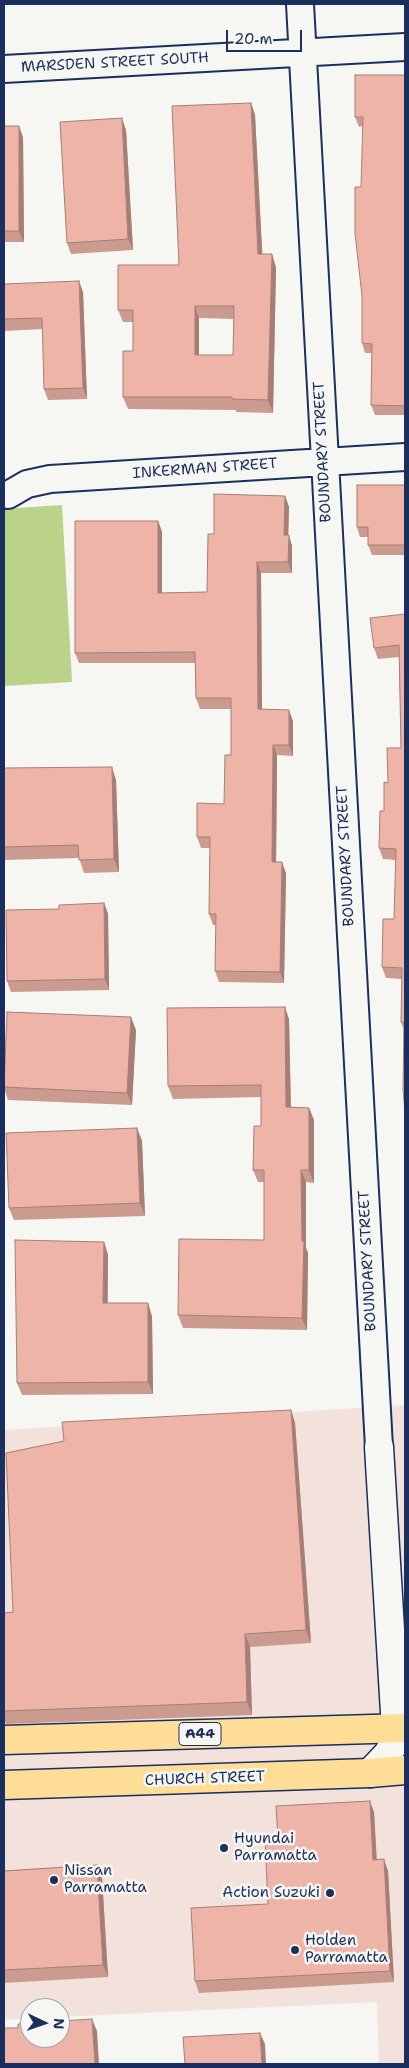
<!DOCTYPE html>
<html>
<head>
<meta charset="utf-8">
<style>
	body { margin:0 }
	#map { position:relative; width:409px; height:2068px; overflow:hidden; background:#f6f6f2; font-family:"Shantell Sans",sans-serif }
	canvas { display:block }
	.frame { position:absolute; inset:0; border:5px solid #1b2f5e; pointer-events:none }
	.north { position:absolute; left:20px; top:1998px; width:50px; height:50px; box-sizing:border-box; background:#f6f6f2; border:1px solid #9ea6b7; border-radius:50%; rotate:93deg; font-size:14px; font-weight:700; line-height:20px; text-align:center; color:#1b2f5e }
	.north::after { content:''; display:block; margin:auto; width:18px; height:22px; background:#1b2f5e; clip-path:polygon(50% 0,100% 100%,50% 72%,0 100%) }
	.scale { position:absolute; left:226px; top:30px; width:76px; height:22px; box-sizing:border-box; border:2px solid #1b2f5e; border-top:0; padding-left:6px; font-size:15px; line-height:18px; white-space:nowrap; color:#1b2f5e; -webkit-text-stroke:4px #f6f6f2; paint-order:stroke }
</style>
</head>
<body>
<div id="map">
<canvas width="409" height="2068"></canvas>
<div class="frame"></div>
<div class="north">N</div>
<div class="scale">20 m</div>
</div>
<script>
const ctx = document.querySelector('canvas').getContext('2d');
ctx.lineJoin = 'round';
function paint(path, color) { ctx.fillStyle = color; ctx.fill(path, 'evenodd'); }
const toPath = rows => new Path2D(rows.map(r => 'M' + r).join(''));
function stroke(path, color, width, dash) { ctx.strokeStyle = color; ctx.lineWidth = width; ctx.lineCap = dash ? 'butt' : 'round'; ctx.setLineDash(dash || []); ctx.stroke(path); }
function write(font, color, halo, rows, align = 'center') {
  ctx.font = font + ' "Shantell Sans",sans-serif'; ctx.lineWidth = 5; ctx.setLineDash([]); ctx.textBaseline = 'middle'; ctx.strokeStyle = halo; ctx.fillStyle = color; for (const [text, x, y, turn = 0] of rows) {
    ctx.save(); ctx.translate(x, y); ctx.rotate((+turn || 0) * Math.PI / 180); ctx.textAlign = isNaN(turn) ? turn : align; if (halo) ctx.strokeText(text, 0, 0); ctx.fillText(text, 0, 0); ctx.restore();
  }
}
paint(toPath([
	[405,1405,405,2064,379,2064,377,2002,60,2017,60,2008,30,2008,30,2018,4,2020,4,1430]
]), '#f3e2dc');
paint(toPath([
	[62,505,72,682,4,686,4,509]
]), '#bbd289');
const street = toPath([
	[300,4,379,1447],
	[4,69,405,47],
	[8,495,27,484,50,479,405,457]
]);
const secondary = toPath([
	[370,1773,388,1754,395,1741,396,1729,379,1447]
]);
const highway = toPath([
	[4,1740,405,1728],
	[4,1785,370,1773,405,1770]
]);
stroke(street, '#1b2f5e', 30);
stroke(secondary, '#1b2f5e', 31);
stroke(highway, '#1b2f5e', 31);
stroke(street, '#f6f6f2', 26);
stroke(secondary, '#f6f6f2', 28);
stroke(highway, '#fedd96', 28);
paint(toPath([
	[405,75,405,415,375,415,371,405,372,353,365,353,362,343,363,126,359,127,355,117],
	[251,103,255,115,262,254,276,267,273,413,236,412,236,410,128,409,123,397,133,351,133,322,123,322,118,310,179,265],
	[199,318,234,319,233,355,199,355],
	[4,126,23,137,24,242,4,242],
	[126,130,133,250,71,254,67,243],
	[4,284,83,292,87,399,48,400,44,389,43,329,4,331],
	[405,485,405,555,372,555,368,545,368,537,360,537,357,527],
	[285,496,289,507,288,535,292,546,292,573,261,573,262,709,293,721,293,756,277,755,276,862,286,873,284,983,219,982,215,971,216,925,213,925,209,914,210,848,201,848,197,837,224,804,231,755,231,709,200,709,196,698,195,663,79,663,75,653,158,521,162,532,162,593,207,592,214,534],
	[405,614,404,1030,401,1022,402,979,386,978,382,967,394,919,396,860,383,859,379,848,384,811,388,783,401,748,399,657,378,659,374,648],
	[4,768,116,780,119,872,84,873,79,858,4,860],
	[104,903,108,914,109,990,11,992,7,981,59,909],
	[289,1019,291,1107,309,1108,314,1120,314,1183,306,1182,306,1248,308,1253,307,1330,183,1328,178,1315,264,1240,264,1182,258,1182,253,1170,261,1126,261,1097,173,1099,168,1086],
	[136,1030,132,1105,8,1100,4,1088,4,1076],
	[137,1128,142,1141,145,1216,14,1220,9,1208],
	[104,1242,108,1255,108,1303,152,1316,153,1394,22,1395,17,1383],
	[291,1410,295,1423,311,1643,250,1647,252,1715,6,1724,4,1718,4,1613,13,1612,64,1441],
	[374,1812,377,1860,388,1871,394,1982,199,1993,195,1981,268,1904,278,1840],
	[97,1865,102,1877,108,1977,4,1983,4,1871]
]), '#cc9b90');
paint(toPath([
	[251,103,255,115,263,266,258,254],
	[122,118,126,130,133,250,128,239],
	[19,126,23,137,24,242,19,231],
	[272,254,276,267,273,413,268,400],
	[79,281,83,292,87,399,83,388],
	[195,306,199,318,199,368,195,355],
	[285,496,289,507,288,546,284,535],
	[158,521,162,532,162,604,158,593],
	[289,535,292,546,292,573,288,562],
	[257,562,261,573,262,720,258,709],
	[289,710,293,721,293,756,289,745],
	[273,745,277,755,276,872,272,862],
	[112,767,116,780,119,872,114,859],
	[282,862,286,873,284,983,280,972],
	[104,903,108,914,109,990,105,979],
	[285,1007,289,1019,291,1120,286,1107],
	[131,1017,136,1030,132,1105,127,1093],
	[309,1108,314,1120,314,1183,309,1170],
	[137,1128,142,1141,145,1216,140,1203],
	[301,1170,306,1182,306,1248,308,1253,307,1330,302,1318],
	[104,1242,108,1255,107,1316,103,1303],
	[148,1303,152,1316,153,1394,148,1382],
	[291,1410,295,1423,311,1643,306,1630],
	[245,1634,250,1647,252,1715,247,1702],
	[370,1801,374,1812,377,1871,373,1860],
	[384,1859,388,1871,394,1982,390,1971],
	[97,1865,102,1877,108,1977,103,1965],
	[92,2019,97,2031,99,2064,95,2064],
	[260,2033,265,2044,266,2064,262,2064]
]), '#a67e75');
const building = toPath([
	[355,75,405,75,405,406,371,405,372,344,362,343,362,296,355,233,355,187,361,187,363,117,355,117,355,75],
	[251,103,258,254,272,254,268,400,232,399,232,397,123,397,123,351,133,351,133,310,118,310,118,265,179,265,172,106,251,103],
	[195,306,234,306,233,355,195,355,195,306],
	[122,118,128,239,67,243,60,122,122,118],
	[4,126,19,126,19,231,4,231,4,126],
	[79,281,83,388,44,389,42,318,4,319,4,284,79,281],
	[357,485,405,485,405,545,368,545,368,527,357,527,357,485],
	[214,494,285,496,284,535,289,535,288,562,257,562,258,709,289,710,289,745,273,745,272,862,282,862,280,972,215,971,216,914,209,914,210,837,197,837,197,803,224,804,225,755,231,755,231,698,196,698,195,652,75,653,75,521,158,521,158,593,207,592,208,534,214,534,214,494],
	[405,614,405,1113,403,1089,404,1022,401,1022,402,968,382,967,383,919,394,919,396,849,379,848,380,811,384,811,384,782,388,783,387,748,401,748,399,645,374,648,370,618,405,614],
	[112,767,114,859,79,860,78,845,4,847,4,768,112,767],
	[104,903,105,979,7,981,6,910,59,909,59,905,104,903],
	[285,1007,286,1107,309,1108,309,1170,301,1170,302,1241,304,1241,302,1318,178,1315,179,1239,264,1240,264,1170,253,1170,254,1126,261,1126,261,1085,168,1086,167,1008,285,1007],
	[7,1012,131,1017,127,1093,4,1087,7,1012],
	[137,1128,140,1203,9,1208,6,1133,137,1128],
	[15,1240,104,1242,103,1303,148,1303,148,1382,17,1383,15,1240],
	[291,1410,306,1630,245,1634,247,1702,4,1711,4,1613,13,1612,6,1453,64,1441,62,1422,291,1410],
	[370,1801,373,1860,384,1859,390,1971,195,1981,191,1908,268,1904,265,1841,278,1840,276,1806,370,1801],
	[97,1865,103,1965,4,1970,4,1871,97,1865],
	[92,2019,95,2064,4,2064,4,2028,18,2028,18,2024,30,2023,30,2038,60,2038,60,2021,92,2019],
	[260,2033,262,2064,185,2064,183,2037,260,2033]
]);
paint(building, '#edb4a7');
stroke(building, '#a67e75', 1);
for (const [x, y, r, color] of [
	[224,1848,5,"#1b2f5e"],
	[54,1880,5,"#1b2f5e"],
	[330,1893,5,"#1b2f5e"],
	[295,1950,5,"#1b2f5e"]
]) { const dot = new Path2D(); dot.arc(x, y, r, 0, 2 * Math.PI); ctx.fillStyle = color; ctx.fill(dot); stroke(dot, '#f6f6f2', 2); }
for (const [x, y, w] of [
	[200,1734,42]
]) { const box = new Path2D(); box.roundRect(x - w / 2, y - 11.5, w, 23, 4); ctx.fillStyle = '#f6f6f2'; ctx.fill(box); stroke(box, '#1b2f5e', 1); }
write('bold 14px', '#1b2f5e', null, [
	["A44",200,1734]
]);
write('15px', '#1b2f5e', '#f6f6f2', [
	["MARSDEN STREET SOUTH",115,63,-3],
	["BOUNDARY STREET",323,452,-93],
	["INKERMAN STREET",205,469,-4],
	["BOUNDARY STREET",346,856,-93],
	["BOUNDARY STREET",368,1261,-93],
	["CHURCH STREET",205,1779,-2]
]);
write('15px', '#1b2f5e', '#f6f6f2', [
	["Hyundai",234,1839],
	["Parramatta",234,1856],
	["Nissan",64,1871],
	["Parramatta",64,1888],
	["Action Suzuki",320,1893,"right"],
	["Holden",305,1941],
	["Parramatta",305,1958]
], 'left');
</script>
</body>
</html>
